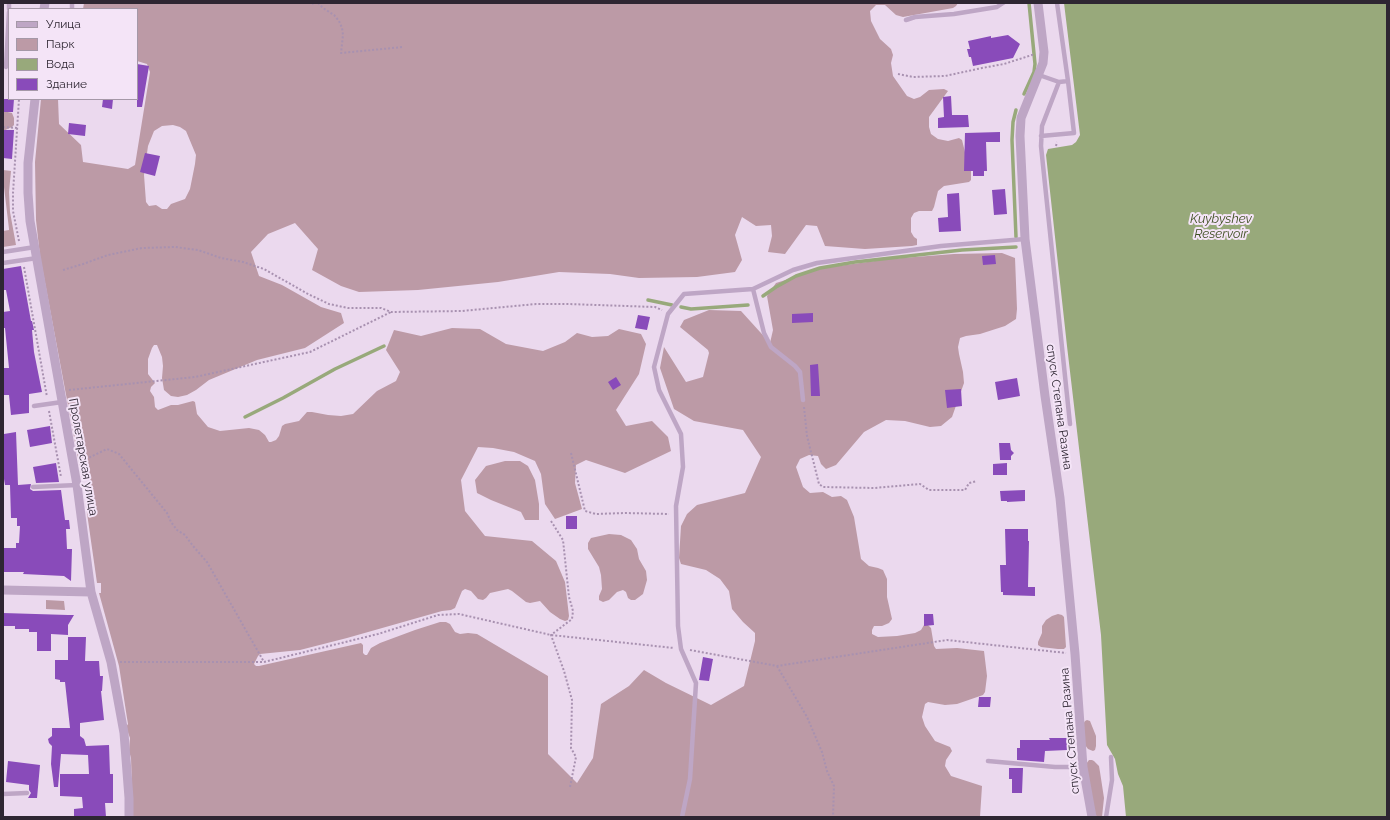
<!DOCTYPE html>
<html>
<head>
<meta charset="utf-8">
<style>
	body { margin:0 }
	#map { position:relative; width:1390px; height:820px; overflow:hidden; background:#ebd9ee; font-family:Raleway,sans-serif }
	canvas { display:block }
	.frame { position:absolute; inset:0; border:4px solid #2e2632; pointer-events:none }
	.legend { position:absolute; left:8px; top:8px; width:130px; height:92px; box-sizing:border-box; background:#f4e4f7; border:1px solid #a598a8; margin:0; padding:5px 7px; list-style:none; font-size:12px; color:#2e2632 }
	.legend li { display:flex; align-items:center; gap:8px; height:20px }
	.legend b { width:20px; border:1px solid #a598a8 }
</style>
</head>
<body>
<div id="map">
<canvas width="1390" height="820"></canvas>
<div class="frame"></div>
<ul class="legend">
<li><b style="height:5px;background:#bea6c5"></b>Улица</li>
<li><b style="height:11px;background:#bc9aa6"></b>Парк</li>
<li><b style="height:11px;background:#98a97b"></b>Вода</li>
<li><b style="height:11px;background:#894bba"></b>Здание</li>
</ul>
</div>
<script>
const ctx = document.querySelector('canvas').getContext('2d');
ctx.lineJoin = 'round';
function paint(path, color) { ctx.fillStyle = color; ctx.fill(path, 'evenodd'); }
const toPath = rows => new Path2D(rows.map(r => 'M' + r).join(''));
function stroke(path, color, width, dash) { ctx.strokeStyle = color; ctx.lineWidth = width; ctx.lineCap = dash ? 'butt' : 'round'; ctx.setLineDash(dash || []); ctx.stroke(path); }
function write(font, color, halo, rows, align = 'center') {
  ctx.font = font + ' Raleway,sans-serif'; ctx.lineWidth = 4; ctx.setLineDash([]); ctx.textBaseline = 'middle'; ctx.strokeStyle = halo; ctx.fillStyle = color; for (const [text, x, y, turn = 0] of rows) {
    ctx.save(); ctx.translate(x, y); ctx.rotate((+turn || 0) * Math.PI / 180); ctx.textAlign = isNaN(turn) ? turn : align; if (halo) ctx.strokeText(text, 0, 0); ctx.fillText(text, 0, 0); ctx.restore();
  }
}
paint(toPath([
	[84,3,958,3,956,6,953,8,903,17,896,15,885,5,876,5,870,11,871,21,880,39,891,49,893,55,891,63,893,76,907,96,914,99,920,97,929,90,944,89,948,91,929,117,929,127,931,134,938,139,948,141,959,138,962,140,965,152,971,160,971,180,969,182,944,186,938,191,934,207,932,211,919,211,914,213,911,218,911,232,914,237,917,239,917,245,912,246,865,249,825,246,817,226,806,225,785,254,768,252,772,236,771,225,756,226,742,217,735,235,742,260,735,272,697,277,639,278,610,274,559,272,498,282,418,290,359,292,341,286,312,270,318,249,295,223,268,234,251,252,259,276,282,285,321,307,341,313,344,323,305,348,257,360,209,380,196,390,187,395,178,397,171,396,164,390,162,378,163,366,162,357,157,345,154,345,152,348,148,359,148,374,155,383,151,387,150,391,154,397,155,407,158,410,171,405,178,405,193,401,195,402,197,414,208,427,220,431,249,428,259,430,265,435,269,442,271,442,276,440,279,436,282,426,285,424,299,421,307,412,312,412,328,415,341,416,353,414,377,391,396,381,400,372,386,350,394,330,421,336,452,328,480,329,506,344,543,351,565,342,577,333,592,337,608,336,619,329,641,334,646,344,639,374,616,410,626,426,652,421,668,437,671,451,625,473,586,460,576,465,575,483,582,509,555,519,545,504,541,474,535,461,514,452,493,448,478,447,461,480,465,511,485,536,532,541,556,561,565,582,569,616,568,620,565,621,560,619,550,612,540,601,530,603,526,602,512,591,508,589,490,593,486,598,483,600,478,599,471,591,465,589,462,591,455,608,451,610,442,611,347,638,300,650,260,654,258,656,254,664,256,666,259,666,361,643,363,645,363,653,365,655,367,655,371,648,380,643,415,630,440,622,446,622,450,624,455,632,460,634,468,633,477,634,548,676,548,754,577,783,593,758,601,704,629,686,644,670,666,683,711,705,744,686,755,641,755,633,743,622,732,609,729,591,720,579,706,570,681,564,679,558,681,526,687,514,697,505,745,493,761,457,743,430,694,421,674,409,660,368,664,347,686,382,703,377,709,353,708,350,680,327,684,320,709,310,741,311,770,343,773,330,767,296,776,283,824,268,889,259,954,254,1002,253,1015,258,1017,309,1016,319,1005,326,980,334,966,336,960,338,958,347,959,354,963,372,964,383,952,417,941,426,930,427,905,421,886,420,864,432,836,465,826,469,821,464,818,456,809,455,800,459,796,467,803,487,810,493,823,492,832,497,841,496,847,500,854,517,861,559,869,566,878,568,883,570,887,579,887,597,892,619,889,623,882,626,874,626,872,630,872,634,878,637,897,636,915,633,921,630,924,625,928,625,931,628,934,646,936,649,957,648,984,651,987,676,985,692,983,695,957,704,945,705,928,702,925,704,922,717,925,726,935,741,950,747,952,751,946,760,945,766,951,776,982,786,980,817,133,817,131,758,129,751,130,738,126,727,128,724,127,718,119,666,99,593,101,593,101,583,97,583,86,506,95,504,90,479,82,480,40,256,36,220,35,162,41,99,58,99,59,124,81,145,83,162,128,169,135,165,150,72,147,64,137,61,137,9,83,9],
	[173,125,180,127,186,131,196,155,195,164,190,189,185,199,171,204,167,209,162,209,156,205,149,206,146,202,144,175,148,146,154,131,162,126],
	[3,111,12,113,14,118,14,125,12,127,3,131],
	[3,170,11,171,9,192,10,212,16,245,3,247,3,231,9,230,9,229,4,187,3,186],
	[505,461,520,461,528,466,535,480,539,504,539,520,525,520,521,512,491,500,477,493,475,480,486,466],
	[609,534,621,535,631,540,637,549,639,559,646,571,647,580,643,594,635,600,631,600,628,598,626,592,623,590,617,592,609,600,603,602,599,600,599,596,602,589,601,575,599,567,588,549,588,543,591,538],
	[46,600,64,601,65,610,46,609],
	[1058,614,1062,615,1064,617,1066,647,1064,649,1058,649,1041,647,1038,645,1038,642,1042,633,1042,626,1046,620,1052,616],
	[1087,720,1090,721,1096,736,1096,746,1095,750,1093,751,1088,749,1085,745,1082,726,1085,721],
	[1089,760,1092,760,1094,761,1099,766,1100,772,1104,798,1102,817,1097,817,1094,812,1086,764]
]), '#bc9aa6');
paint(toPath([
	[1064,3,1387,3,1387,817,1126,817,1123,786,1118,774,1115,759,1107,745,1101,635,1067,346,1047,164,1046,155,1048,149,1072,145,1076,142,1080,135]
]), '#98a97b');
stroke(toPath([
	[1024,94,1034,72,1035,64,1029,3],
	[1016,110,1013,122,1012,140,1016,237],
	[763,296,776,287,796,276,820,268,855,262,962,250,1016,247],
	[648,300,672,305],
	[681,307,691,309,748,305],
	[245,417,283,398,335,369,384,346]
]), '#98a97b', 3.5);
paint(toPath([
	[1008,35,1020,44,1013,58,973,66,971,57,969,57,967,49,970,49,968,41,991,36,991,38],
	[137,64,149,66,142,107,137,107],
	[951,96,952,115,968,115,969,127,938,128,938,118,944,117,943,97],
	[3,99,14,99,13,112,3,112],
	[103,99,113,99,112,109,102,107],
	[69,123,86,125,85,136,68,134],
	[3,130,14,130,12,159,3,158],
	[1000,132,1000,142,986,142,987,171,984,171,984,176,973,176,973,171,964,171,965,133],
	[145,153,160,156,155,176,140,172],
	[1005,189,1007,214,994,215,992,190],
	[959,193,961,231,939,232,938,218,948,217,947,194],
	[995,255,996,264,983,265,982,256],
	[21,266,31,321,32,321,34,330,32,330,34,352,42,392,29,394,29,413,11,415,9,395,3,395,3,368,9,368,5,328,3,328,3,312,10,311,6,290,3,290,3,269],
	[813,313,813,322,792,323,792,314],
	[638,315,650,317,647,330,635,328],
	[818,364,820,396,811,396,810,365],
	[616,377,621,385,613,390,608,382],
	[1017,378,1020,396,998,400,995,382],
	[961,389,962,406,947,408,945,390],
	[50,426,52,443,30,447,27,430],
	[16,432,18,485,31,484,30,489,33,491,61,490,65,520,69,520,70,529,66,529,67,549,72,549,71,581,64,576,23,574,24,572,3,572,3,548,16,548,16,543,19,543,20,526,17,526,17,518,11,518,10,485,5,485,4,479,3,479,4,434],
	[999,443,1010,443,1011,450,1014,453,1011,456,1011,460,1000,460],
	[56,463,59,482,36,483,33,467],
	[1007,463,1007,475,993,475,993,464],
	[1025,490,1025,501,1007,502,1007,501,1001,501,1000,491],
	[566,516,577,516,577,529,566,529],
	[1005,529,1028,529,1028,541,1029,541,1028,587,1035,587,1035,596,1003,595,1003,592,1001,592,1000,565,1006,565],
	[3,613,68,615,74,615,68,625,68,635,51,634,51,651,37,651,37,632,29,632,29,629,15,629,15,626,3,626],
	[924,614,933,614,934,625,924,626],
	[68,637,86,637,85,661,99,661,100,676,103,676,102,691,101,691,104,720,80,723,80,736,84,739,86,746,109,745,110,774,113,774,113,803,105,803,106,817,74,817,74,809,83,808,82,797,60,796,60,774,89,774,88,755,61,754,58,787,54,787,51,764,52,746,49,743,48,739,52,736,52,728,70,728,65,682,60,682,60,680,55,679,55,660,68,660],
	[703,657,713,659,709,681,699,680],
	[979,697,991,697,990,707,978,707],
	[1049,738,1067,738,1067,750,1045,751,1044,762,1017,760,1017,748,1020,748,1020,740,1050,740],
	[8,761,40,765,37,798,28,798,31,793,29,790,29,785,6,782],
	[1009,768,1023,768,1022,793,1012,793,1012,779,1009,779]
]), '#894bba');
stroke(toPath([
	[318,3,323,8,334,15,339,21,342,28,343,35,341,53,403,47],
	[312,4,314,3],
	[898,74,913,77,945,76,982,68,1004,64,1035,54],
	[3,127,17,128],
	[1056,146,1057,142],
	[19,241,13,211,13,193,19,99],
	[24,267,47,397],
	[63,270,83,264,108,255,142,248,175,247,198,250,221,258,243,262,264,269,308,294,329,304,348,308,381,308,391,312,462,311,536,304,568,304,655,307,662,310],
	[69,390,195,377,310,352,391,312],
	[804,407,807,436,819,484,823,487,874,488,920,484,929,490,965,490,969,483,977,481],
	[49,411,61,477],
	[571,453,585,511,596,514,625,513,669,514],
	[82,461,107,449,119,454,167,513,171,522,177,530,185,535,193,546,207,562,264,662],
	[551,521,563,540,569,597,573,611,572,619,551,635,564,671,572,700,571,748,576,757,570,787],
	[690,650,777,666,947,640,1066,653],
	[120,662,264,662,378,634,438,615,459,614,551,635,674,648],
	[777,666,807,717,822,752,827,771,834,786,833,817]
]), '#a891b0', 2, [2, 2]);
stroke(toPath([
	[1057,3,1068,81],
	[9,9,9,3],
	[72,9,72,3],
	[906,20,915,17,954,14,997,7,1003,3],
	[6,67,9,12],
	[1039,75,1059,82,1068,81,1074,133,1041,136],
	[1059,82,1042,126,1041,146,1070,424],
	[3,252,35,247],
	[3,263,37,258],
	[753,289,764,333,771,347,795,366,800,372,803,400],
	[34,406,62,402],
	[33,487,77,485],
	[988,761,1055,767,1083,767],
	[3,794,27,793],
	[682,817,690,779,696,683,681,649,678,626,676,506,683,467,681,434,659,390,654,367,668,314,684,294,753,289,793,270,817,263,941,246,1025,239],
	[1106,817,1112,780,1111,757]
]), '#bea6c5', 4.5);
stroke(toPath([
	[1038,3,1044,52,1043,63,1021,118,1020,136,1025,239,1045,396,1060,498,1075,654,1083,767,1092,817],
	[44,9,45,3],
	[35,99,28,163,28,193,30,221,77,485,91,592,111,662,124,733,129,798,129,817],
	[3,590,91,592]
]), '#bea6c5', 9);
write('12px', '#2e2632', '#f4e4f7', [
	["спуск Степана Разина",1059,407,82],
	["Пролетарская улица",83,457,80],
	["спуск Степана Разина",1070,731,-95]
]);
write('italic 13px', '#3d4f20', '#f4e4f7', [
	["Kuybyshev",1221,219],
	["Reservoir",1221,234]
]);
</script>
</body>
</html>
